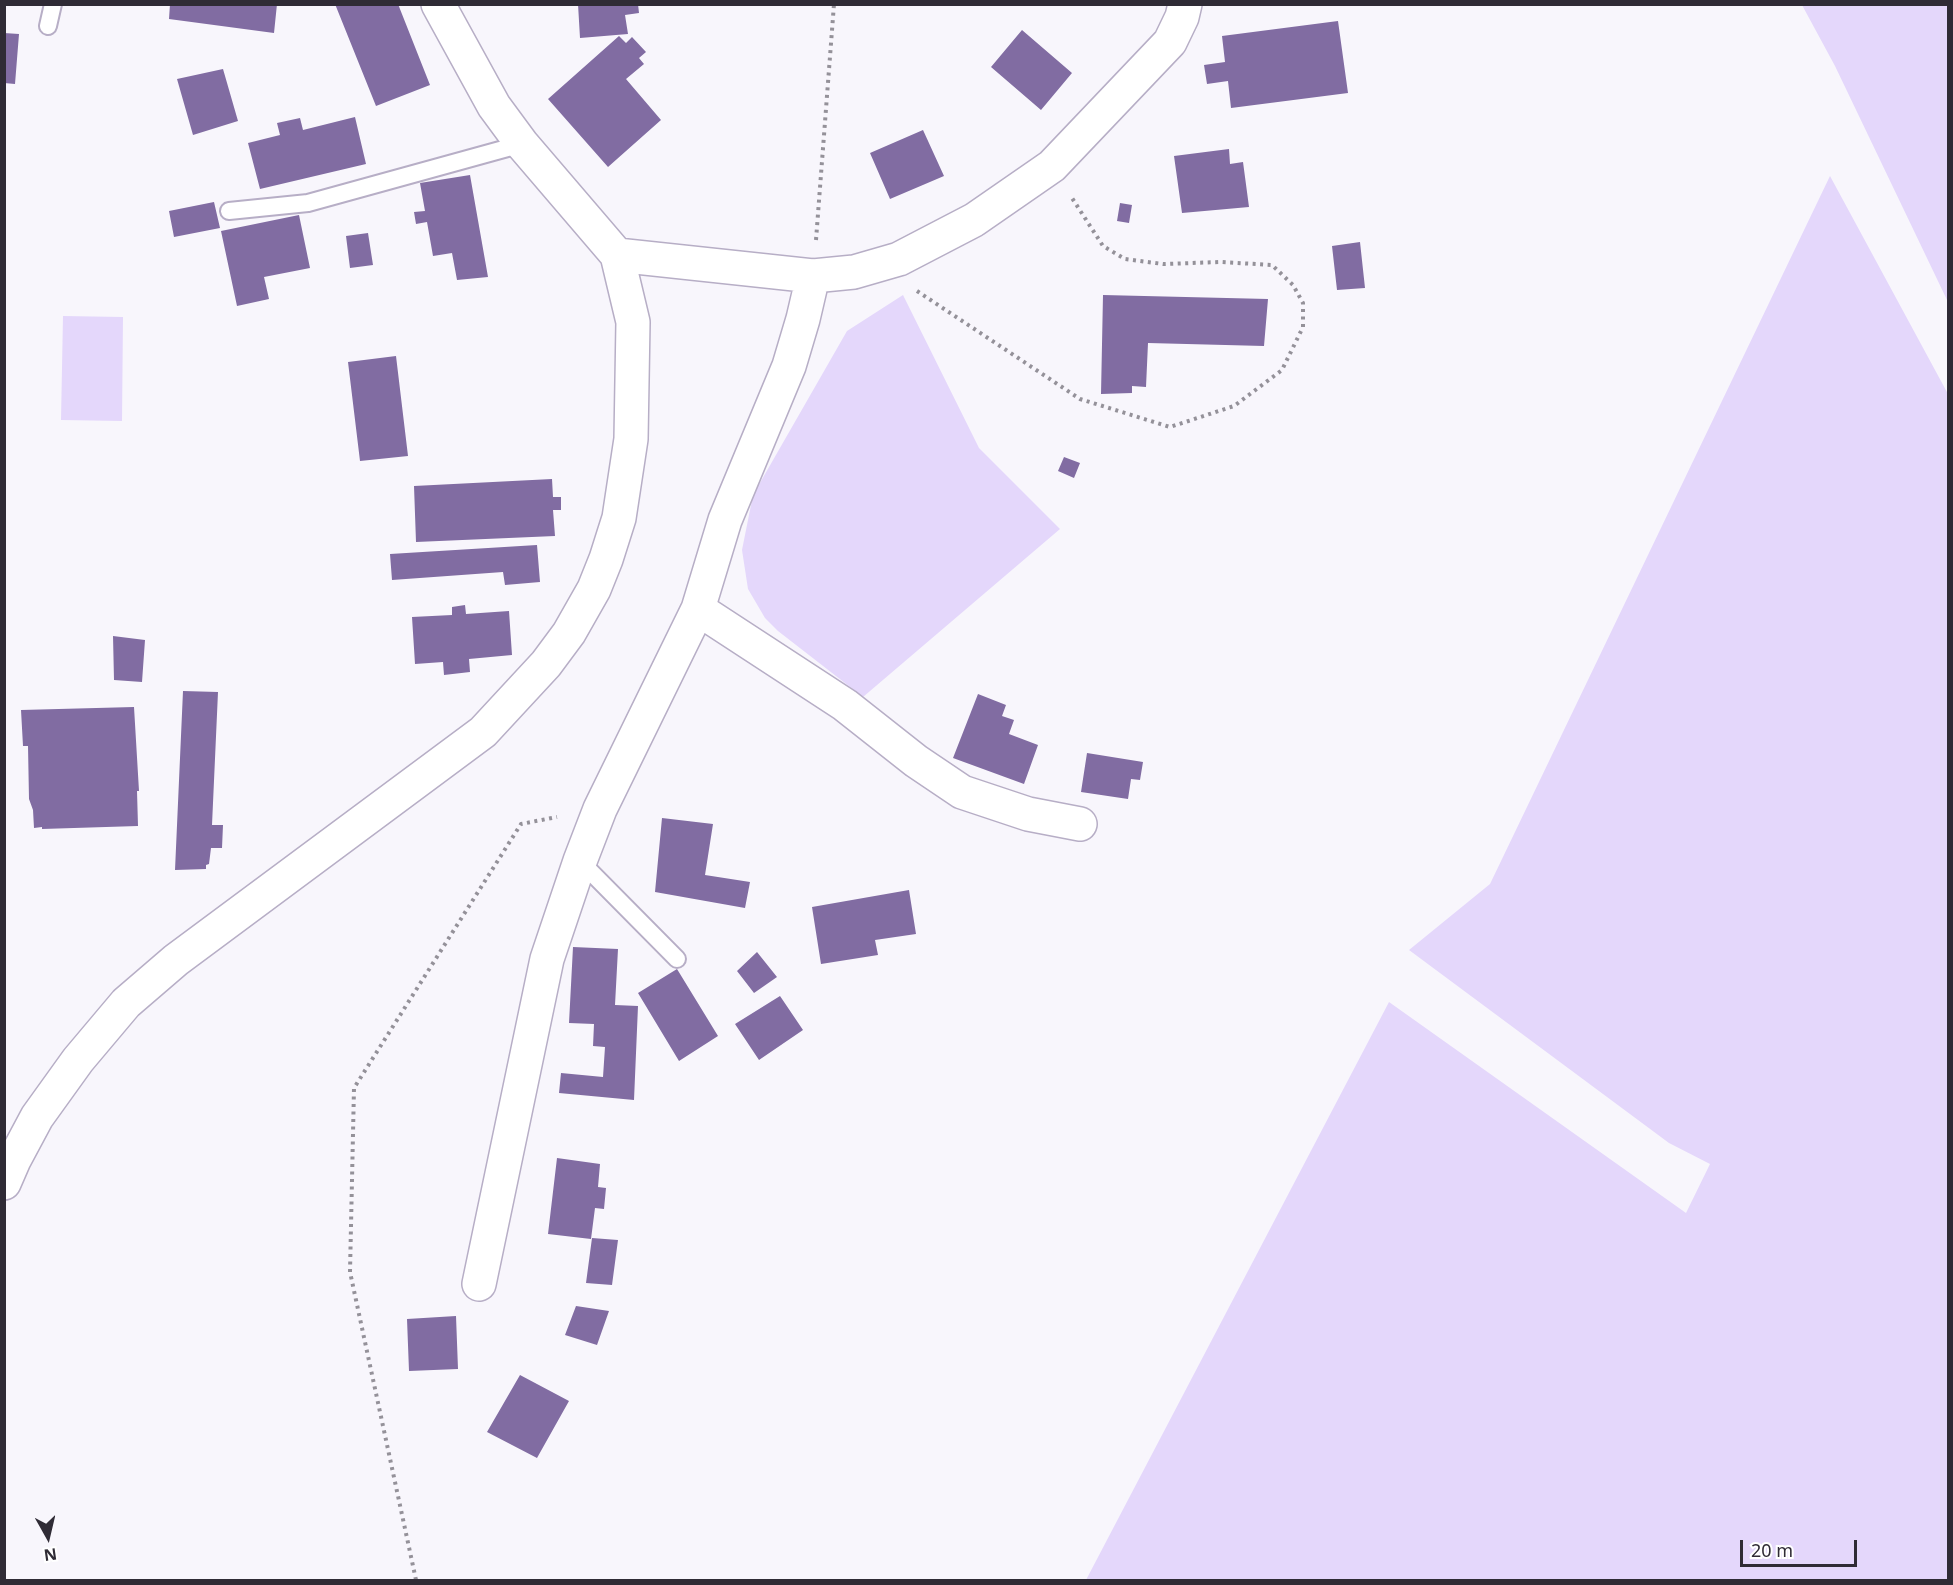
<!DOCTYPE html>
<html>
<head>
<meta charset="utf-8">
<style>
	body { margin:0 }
	#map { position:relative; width:1953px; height:1585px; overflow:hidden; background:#f8f6fc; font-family:"Noto Sans",sans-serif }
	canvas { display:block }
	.frame { position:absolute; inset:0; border:6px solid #2f2b35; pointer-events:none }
	.north { position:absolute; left:18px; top:1507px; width:60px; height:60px; -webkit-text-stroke:4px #fff; paint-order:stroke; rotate:172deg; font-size:16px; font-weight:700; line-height:24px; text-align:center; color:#2f2b35 }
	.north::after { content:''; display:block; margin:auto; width:21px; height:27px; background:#2f2b35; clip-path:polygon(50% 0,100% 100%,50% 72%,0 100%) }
	.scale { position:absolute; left:1740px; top:1540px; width:117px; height:27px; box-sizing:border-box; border:3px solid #2f2b35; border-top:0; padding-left:8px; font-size:18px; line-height:21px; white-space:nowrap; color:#2f2b35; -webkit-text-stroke:4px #fff; paint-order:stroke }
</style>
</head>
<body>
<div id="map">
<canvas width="1953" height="1585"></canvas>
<div class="frame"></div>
<div class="north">N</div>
<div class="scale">20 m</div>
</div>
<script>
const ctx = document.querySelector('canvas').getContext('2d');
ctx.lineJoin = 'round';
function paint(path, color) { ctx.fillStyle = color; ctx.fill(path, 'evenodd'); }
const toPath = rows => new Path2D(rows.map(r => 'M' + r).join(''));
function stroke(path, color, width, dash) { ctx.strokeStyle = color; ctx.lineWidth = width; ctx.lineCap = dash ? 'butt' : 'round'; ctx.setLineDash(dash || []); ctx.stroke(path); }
paint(toPath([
	[1802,5,1948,5,1948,302,1835,66],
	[1830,176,1948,394,1948,1580,1086,1580,1389,1002,1686,1213,1710,1164,1669,1143,1409,950,1490,884],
	[903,295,979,448,1060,529,863,697,778,631,765,618,748,589,742,550,753,495,847,331],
	[63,316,123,317,122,421,61,420]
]), '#e4d7fb');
paint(toPath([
	[170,4,277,4,274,33,169,19],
	[335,4,398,4,430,85,376,106],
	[578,4,638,4,639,13,625,15,628,34,580,38],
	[1338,21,1348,93,1231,108,1228,81,1207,84,1204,65,1225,62,1222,36],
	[1022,30,1072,73,1041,110,991,67],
	[4,33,19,34,15,84,4,83],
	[619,36,626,43,632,37,646,52,639,58,644,64,626,79,661,120,608,167,548,99],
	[223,69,238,121,193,135,177,79],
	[355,117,366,164,260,189,248,143,280,135,277,123,300,118,303,130],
	[923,130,944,176,890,199,870,153],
	[1229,149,1230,164,1243,162,1249,207,1182,213,1174,156],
	[470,175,488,277,457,280,452,253,433,256,427,222,416,224,414,212,425,211,420,183],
	[214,202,220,228,174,237,169,211],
	[1120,203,1132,205,1129,223,1117,221],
	[299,215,310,268,264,277,269,299,237,306,221,231],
	[368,233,373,265,350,268,346,236],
	[1360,242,1365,288,1337,290,1332,246],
	[1103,295,1268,299,1264,346,1148,343,1146,387,1132,386,1132,393,1101,394],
	[396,356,408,456,360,461,348,362],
	[1064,457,1080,463,1074,478,1058,471],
	[552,479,553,497,561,497,561,510,553,510,555,536,416,542,414,486],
	[537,545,540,582,505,585,503,572,392,580,390,554],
	[465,605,466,614,509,611,512,655,469,659,470,672,444,675,443,662,415,664,412,617,452,615,452,607],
	[113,636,145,640,142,682,114,680],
	[183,691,218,692,212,825,223,825,222,848,211,848,209,864,206,865,206,869,175,870],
	[978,694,1006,705,1002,716,1014,720,1009,734,1038,745,1024,784,953,758],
	[134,707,139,791,137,791,138,826,42,829,42,827,34,828,33,810,29,799,28,746,23,746,21,710],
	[1087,753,1143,762,1140,780,1131,779,1128,799,1081,792],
	[662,818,713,824,705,875,750,882,745,908,655,892],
	[909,890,916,934,875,940,878,955,821,964,812,907],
	[573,947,618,949,615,1005,638,1006,634,1100,559,1093,561,1073,603,1077,605,1047,593,1046,594,1024,569,1023],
	[757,952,777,977,754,993,737,971],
	[677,969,718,1036,679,1061,638,993],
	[780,996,803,1030,759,1060,735,1024],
	[557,1158,600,1164,598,1187,606,1188,604,1209,595,1208,591,1239,548,1234],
	[592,1238,618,1240,612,1285,586,1283],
	[576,1306,609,1311,597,1345,565,1335],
	[456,1316,458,1369,409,1371,407,1319],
	[520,1375,569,1401,537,1458,487,1432]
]), '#816ca2');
const service = toPath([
	[48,26,53,4],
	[229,211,308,203,522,144],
	[580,861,677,959]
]);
const minor = toPath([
	[438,4,494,106,522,144,617,255,813,276,854,272,899,259,974,220,1052,166,1170,42,1182,17,1185,4],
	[698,609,845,705,916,761,962,792,1028,814,1080,824],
	[4,1183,14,1160,37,1117,78,1060,126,1003,176,960,483,732,546,664,569,633,594,589,606,559,619,518,631,439,633,322,617,255],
	[479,1284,547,959,580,861,600,809,698,609,725,520,789,366,803,319,813,276]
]);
stroke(service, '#b7aec6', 20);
stroke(minor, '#b7aec6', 36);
stroke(toPath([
	[816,240,834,4],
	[917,291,1080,399,1170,427,1234,406,1282,370,1303,327,1303,303,1293,285,1272,265,1221,262,1163,264,1125,259,1103,246,1072,198],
	[416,1580,350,1272,354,1088,521,824,557,817]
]), '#949199', 4, [3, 4.5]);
stroke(service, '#fff', 16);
stroke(minor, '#fff', 33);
</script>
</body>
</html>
